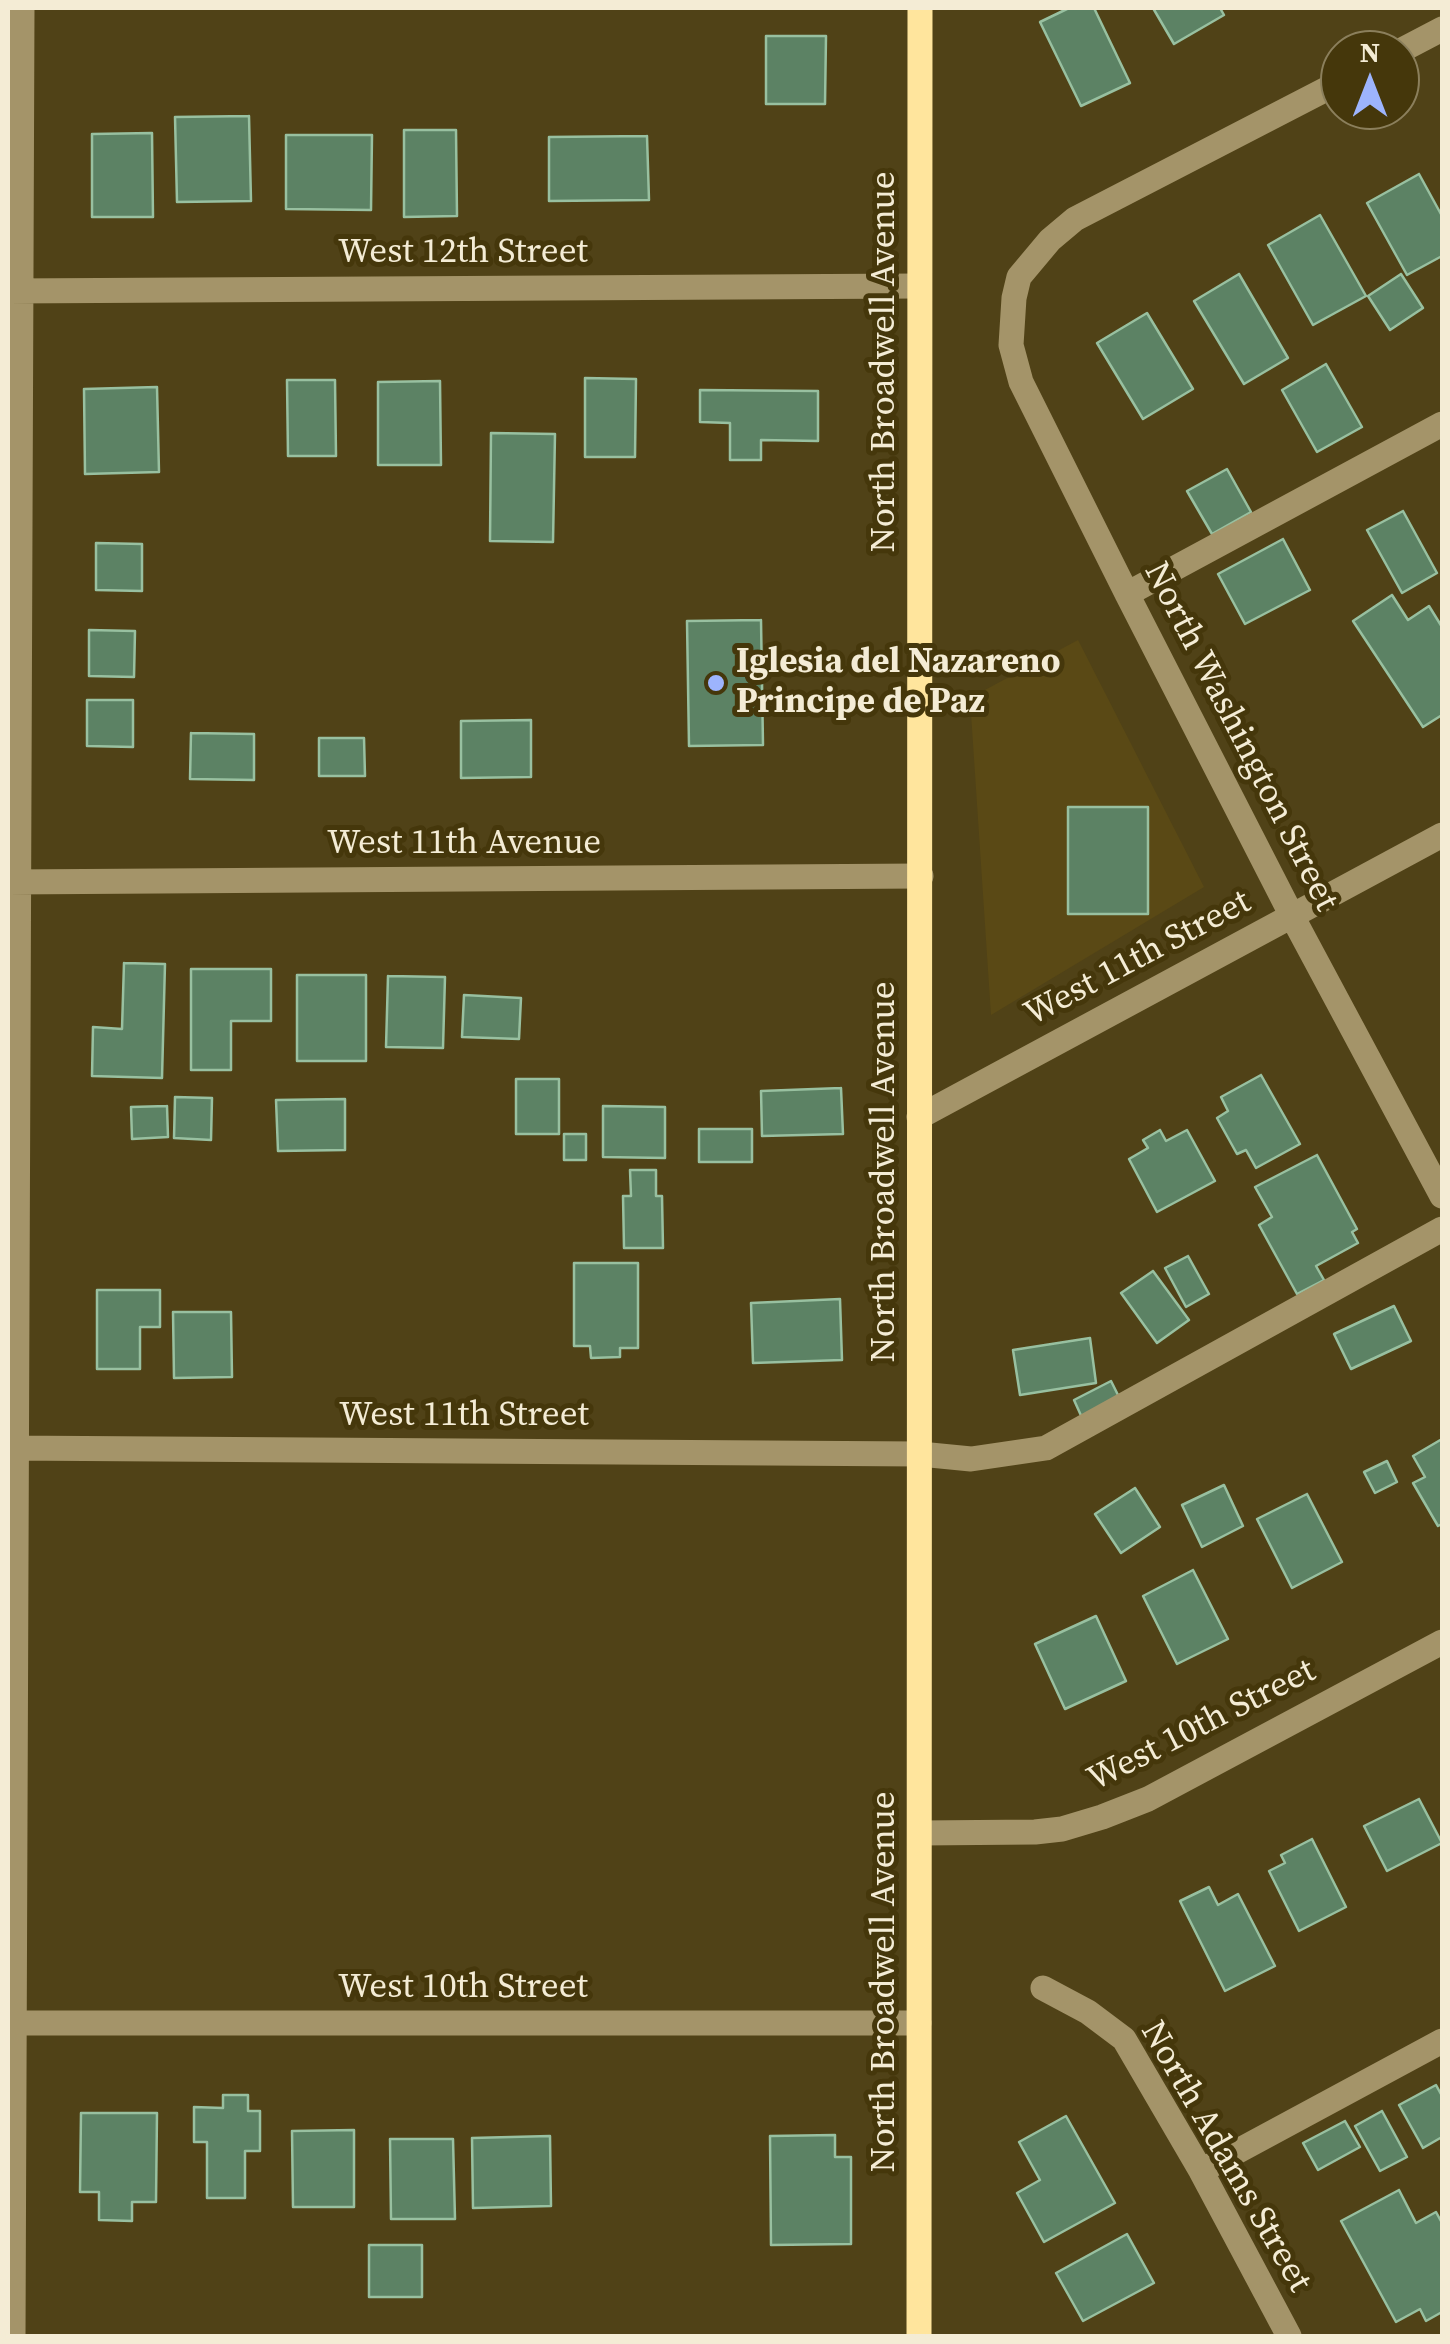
<!DOCTYPE html>
<html>
<head>
<meta charset="utf-8">
<style>
	body { margin:0 }
	#map { position:relative; width:1450px; height:2344px; overflow:hidden; background:#504217; font-family:"Source Serif 4",serif }
	canvas { display:block }
	.frame { position:absolute; inset:0; border:10px solid #f4ecd5; pointer-events:none }
	.north { position:absolute; left:1320px; top:30px; width:100px; height:100px; box-sizing:border-box; background:#45370b; border:2px solid #8b7f5c; border-radius:50%; rotate:0deg; font-size:28px; font-weight:700; line-height:40px; text-align:center; color:#f4ecd5 }
	.north::after { content:''; display:block; margin:auto; width:35px; height:45px; background:#9db4fd; clip-path:polygon(50% 0,100% 100%,50% 72%,0 100%) }
</style>
</head>
<body>
<div id="map">
<canvas width="1450" height="2344"></canvas>
<div class="frame"></div>
<div class="north">N</div>
</div>
<script>
const ctx = document.querySelector('canvas').getContext('2d');
ctx.lineJoin = 'round';
function paint(path, color) { ctx.fillStyle = color; ctx.fill(path, 'evenodd'); }
const toPath = rows => new Path2D(rows.map(r => 'M' + r).join(''));
function stroke(path, color, width, dash) { ctx.strokeStyle = color; ctx.lineWidth = width; ctx.lineCap = dash ? 'butt' : 'round'; ctx.setLineDash(dash || []); ctx.stroke(path); }
function write(font, color, halo, rows, align = 'center') {
  ctx.font = font + ' "Source Serif 4",serif'; ctx.lineWidth = 10; ctx.setLineDash([]); ctx.textBaseline = 'middle'; ctx.strokeStyle = halo; ctx.fillStyle = color; for (const [text, x, y, turn = 0] of rows) {
    ctx.save(); ctx.translate(x, y); ctx.rotate((+turn || 0) * Math.PI / 180); ctx.textAlign = isNaN(turn) ? turn : align; if (halo) ctx.strokeText(text, 0, 0); ctx.fillText(text, 0, 0); ctx.restore();
  }
}
paint(toPath([
	[1078,640,1204,887,991,1015,970,698]
]), '#5a4915');
const building = toPath([
	[1069,8,1094,8,1130,83,1081,106,1040,22,1069,8],
	[1153,8,1220,8,1224,15,1174,44,1153,8],
	[766,36,826,36,825,104,766,104,766,36],
	[249,116,251,201,177,202,175,117,249,116],
	[404,130,456,130,457,216,404,217,404,130],
	[152,133,153,217,92,217,92,134,152,133],
	[286,135,372,135,371,210,286,209,286,135],
	[647,136,649,200,549,201,549,137,647,136],
	[1419,174,1442,216,1442,256,1407,275,1367,203,1419,174],
	[1320,215,1366,296,1313,325,1268,245,1320,215],
	[1239,274,1288,358,1244,384,1194,301,1239,274],
	[1401,274,1423,308,1390,330,1368,296,1401,274],
	[1147,313,1193,389,1143,419,1097,343,1147,313],
	[1326,364,1362,427,1317,452,1282,390,1326,364],
	[585,378,636,379,635,457,585,457,585,378],
	[287,380,335,380,336,456,288,456,287,380],
	[440,381,441,465,378,465,378,382,440,381],
	[157,387,159,472,85,474,84,389,157,387],
	[700,390,818,391,818,441,761,440,761,460,730,460,730,423,700,422,700,390],
	[491,433,555,434,553,542,490,541,491,433],
	[1227,469,1251,512,1212,534,1187,491,1227,469],
	[1403,511,1437,573,1402,593,1367,530,1403,511],
	[1283,539,1310,590,1245,624,1218,574,1283,539],
	[96,543,142,544,142,591,96,590,96,543],
	[1392,595,1408,620,1429,606,1442,627,1442,715,1423,727,1353,621,1392,595],
	[761,620,763,745,689,746,687,621,761,620],
	[89,630,135,631,134,677,89,676,89,630],
	[87,700,133,700,133,747,87,746,87,700],
	[531,720,531,777,461,778,461,721,531,720],
	[191,733,254,734,254,780,190,779,191,733],
	[319,738,364,738,365,776,319,776,319,738],
	[1068,807,1148,807,1148,914,1068,914,1068,807],
	[124,963,165,964,162,1078,92,1076,93,1027,122,1029,124,963],
	[191,969,271,969,271,1021,231,1021,231,1070,191,1070,191,969],
	[297,975,366,975,366,1061,297,1061,297,975],
	[388,976,445,977,443,1048,386,1047,388,976],
	[464,995,521,998,519,1039,462,1037,464,995],
	[1261,1075,1300,1144,1256,1168,1246,1150,1237,1154,1217,1118,1228,1111,1221,1097,1261,1075],
	[516,1079,559,1079,559,1134,516,1134,516,1079],
	[841,1088,843,1134,762,1136,761,1091,841,1088],
	[175,1097,212,1098,211,1140,174,1138,175,1097],
	[345,1099,345,1150,278,1151,276,1100,345,1099],
	[167,1106,168,1137,132,1139,131,1107,167,1106],
	[603,1106,665,1107,665,1158,603,1157,603,1106],
	[699,1129,752,1129,752,1162,699,1162,699,1129],
	[1160,1130,1166,1141,1187,1130,1215,1181,1157,1212,1129,1159,1148,1148,1143,1140,1160,1130],
	[564,1134,586,1134,586,1160,564,1160,564,1134],
	[1317,1155,1357,1229,1352,1232,1358,1243,1316,1266,1324,1280,1297,1294,1259,1225,1272,1217,1255,1187,1317,1155],
	[630,1170,656,1170,656,1196,662,1196,663,1248,624,1248,623,1196,631,1196,630,1170],
	[1188,1256,1209,1294,1186,1307,1165,1268,1188,1256],
	[574,1263,638,1263,638,1348,620,1348,620,1357,591,1358,590,1346,574,1346,574,1263],
	[1153,1271,1189,1320,1157,1343,1121,1293,1153,1271],
	[97,1290,160,1290,160,1327,140,1327,140,1369,97,1369,97,1290],
	[840,1299,842,1360,753,1363,751,1303,840,1299],
	[1394,1306,1411,1341,1351,1369,1334,1334,1394,1306],
	[173,1312,231,1312,232,1377,174,1378,173,1312],
	[1090,1338,1096,1383,1020,1395,1013,1350,1090,1338],
	[1111,1381,1121,1401,1083,1420,1074,1400,1111,1381],
	[1442,1439,1442,1524,1438,1526,1413,1483,1425,1477,1413,1456,1442,1439],
	[1387,1461,1397,1482,1375,1493,1364,1472,1387,1461],
	[1224,1485,1243,1526,1202,1547,1182,1505,1224,1485],
	[1135,1488,1160,1527,1121,1553,1095,1514,1135,1488],
	[1307,1494,1342,1562,1292,1588,1257,1519,1307,1494],
	[1193,1570,1228,1639,1177,1664,1143,1596,1193,1570],
	[1096,1616,1126,1681,1065,1709,1035,1644,1096,1616],
	[1419,1799,1442,1843,1387,1871,1364,1826,1419,1799],
	[1312,1839,1346,1907,1299,1931,1269,1871,1285,1863,1281,1855,1312,1839],
	[1209,1887,1218,1905,1238,1894,1275,1966,1225,1991,1180,1901,1209,1887],
	[1436,2085,1442,2096,1442,2137,1423,2148,1399,2105,1436,2085],
	[223,2095,248,2095,248,2111,260,2111,260,2151,245,2151,245,2198,207,2198,207,2142,194,2142,194,2107,223,2108,223,2095],
	[1382,2111,1407,2157,1380,2171,1355,2126,1382,2111],
	[81,2113,157,2113,156,2202,132,2202,132,2221,99,2220,99,2192,80,2192,81,2113],
	[1066,2116,1115,2203,1044,2242,1017,2193,1040,2180,1019,2142,1066,2116],
	[1345,2121,1360,2147,1318,2170,1303,2143,1345,2121],
	[354,2130,354,2207,293,2207,292,2131,354,2130],
	[835,2135,835,2157,851,2157,851,2244,771,2245,770,2136,835,2135],
	[550,2136,551,2206,473,2208,472,2138,550,2136],
	[390,2139,453,2139,455,2219,391,2219,390,2139],
	[1399,2190,1416,2223,1436,2212,1442,2223,1442,2312,1426,2321,1420,2309,1396,2322,1341,2221,1399,2190],
	[1127,2234,1154,2283,1083,2321,1056,2273,1127,2234],
	[369,2245,422,2245,422,2297,369,2297,369,2245]
]);
paint(building, '#5c8264');
stroke(building, '#98c0a0', 2.5);
stroke(toPath([
	[1400,51,1442,29],
	[1340,82,1075,219,1050,240,1019,277,1014,298,1011,345,1021,382,1127,594,1292,916,1442,1196],
	[8,291,919,286],
	[1127,594,1442,424],
	[8,882,921,876],
	[919,1117,1442,835],
	[8,1448,920,1454,971,1459,1046,1448,1442,1229],
	[921,1833,1035,1832,1062,1829,1102,1817,1148,1799,1442,1642],
	[1043,1988,1088,2012,1124,2039,1201,2171,1289,2336],
	[8,2023,919,2023],
	[1201,2171,1442,2041],
	[13,2336,22,8]
]), '#a49469', 25);
stroke(toPath([
	[919,2336,920,8]
]), '#ffe59d', 25);
for (const [x, y, r, color] of [
	[716,683,10,"#9db4fd"]
]) { const dot = new Path2D(); dot.arc(x, y, r, 0, 2 * Math.PI); ctx.fillStyle = color; ctx.fill(dot); stroke(dot, '#45370b', 4); }
write('35px', '#f4ecd5', '#45370b', [
	["West 12th Street",463,253],
	["North Broadwell Avenue",885,362,-90],
	["North Washington Street",1240,737,63],
	["West 11th Avenue",464,844],
	["West 11th Street",1138,959,-28],
	["North Broadwell Avenue",885,1172,-90],
	["West 11th Street",464,1416],
	["West 10th Street",1202,1726,-27],
	["North Broadwell Avenue",885,1982,-90],
	["West 10th Street",463,1988],
	["North Adams Street",1225,2157,60]
]);
write('bold 35px', '#f4ecd5', '#45370b', [
	["Iglesia del Nazareno",736,663],
	["Principe de Paz",736,703]
], 'left');
</script>
</body>
</html>
